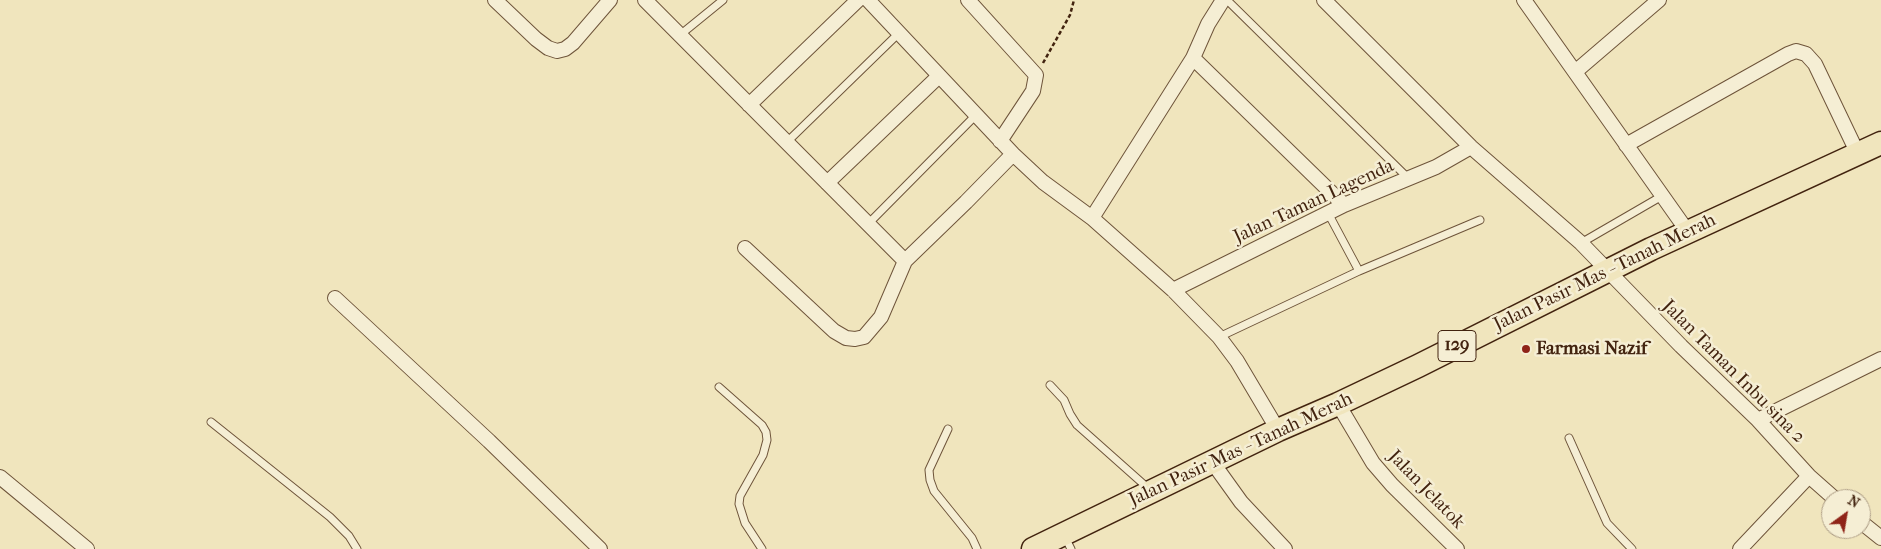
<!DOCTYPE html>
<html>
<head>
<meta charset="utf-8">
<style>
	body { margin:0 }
	#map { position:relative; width:1881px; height:549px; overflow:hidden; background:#f0e5bd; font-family:"IM FELL French Canon",serif }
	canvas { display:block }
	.north { position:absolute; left:1821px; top:489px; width:50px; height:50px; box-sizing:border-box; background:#f5eed4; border:1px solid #ad9d85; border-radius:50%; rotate:32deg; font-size:14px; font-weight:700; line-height:20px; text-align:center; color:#42230f }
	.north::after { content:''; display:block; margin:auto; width:18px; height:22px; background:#8f2418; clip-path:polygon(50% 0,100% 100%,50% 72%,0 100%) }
</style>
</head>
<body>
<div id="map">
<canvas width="1881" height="549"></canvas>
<div class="north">N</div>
</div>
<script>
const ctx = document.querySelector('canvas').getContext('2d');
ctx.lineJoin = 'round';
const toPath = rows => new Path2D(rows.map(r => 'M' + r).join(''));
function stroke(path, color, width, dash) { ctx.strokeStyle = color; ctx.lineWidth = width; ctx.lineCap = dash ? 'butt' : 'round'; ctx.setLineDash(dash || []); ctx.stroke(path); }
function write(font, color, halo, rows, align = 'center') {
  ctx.font = font + ' "IM FELL French Canon",serif'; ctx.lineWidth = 5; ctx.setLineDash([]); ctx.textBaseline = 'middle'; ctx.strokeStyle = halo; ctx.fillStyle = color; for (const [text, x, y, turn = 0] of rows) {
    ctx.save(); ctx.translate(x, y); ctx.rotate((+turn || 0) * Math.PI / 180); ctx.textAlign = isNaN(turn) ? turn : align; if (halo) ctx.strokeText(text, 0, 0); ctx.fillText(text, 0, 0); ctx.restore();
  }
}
const service = toPath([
	[1227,0,1408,178],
	[680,35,723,0],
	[787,142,899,33],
	[1328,213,1359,271],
	[868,224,976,115],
	[1581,243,1662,196],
	[1219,337,1359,271,1480,220],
	[1050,385,1064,400,1070,414,1077,425,1149,489],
	[719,387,762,425,766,432,767,440,763,455,740,496,739,504,745,523,762,549],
	[211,422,330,517,349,536,357,549],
	[948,429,929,470,930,480,934,491,972,538,977,549],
	[1569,438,1607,523,1632,549],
	[1065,537,1071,549]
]);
const minor = toPath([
	[495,0,536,39,548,48,557,51,565,49,573,43,610,0],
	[645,0,905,261],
	[868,0,1013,154,1043,182,1092,218,1173,290,1219,337,1237,361,1278,430],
	[968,0,1036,75,1033,91,1000,141],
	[1324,0,1471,147,1581,243,1681,346,1758,420,1809,476,1835,499],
	[1524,0,1688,232],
	[1193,58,1344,205],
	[1575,72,1659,0],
	[749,105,858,0],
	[1626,145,1788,54,1796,51,1806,54,1815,64,1858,154],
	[827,183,939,76],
	[1092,218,1193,58,1208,24,1223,0],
	[745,248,834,331,846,338,855,339,864,337,881,317,905,261,966,202,1013,154],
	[1173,290,1344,205,1436,167,1471,147],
	[335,298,489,441,600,549],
	[1338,404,1373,463,1392,485,1457,549],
	[1758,420,1881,359],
	[1213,463,1241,502,1285,549],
	[0,477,87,549],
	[1861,522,1881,538],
	[1740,549,1809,476]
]);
const primary = toPath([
	[1033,549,1278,430,1338,404,1418,366,1651,249,1881,143]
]);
stroke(service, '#6e543a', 9);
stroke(minor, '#6e543a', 16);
stroke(primary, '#42230f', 25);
stroke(toPath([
	[1043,63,1070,15,1074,0]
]), '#42230f', 2.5, [4, 2.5]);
stroke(service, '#f5eed4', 7);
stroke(minor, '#f5eed4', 14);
stroke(primary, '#f0e5bd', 22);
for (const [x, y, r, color] of [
	[1526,349,5,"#8f2418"]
]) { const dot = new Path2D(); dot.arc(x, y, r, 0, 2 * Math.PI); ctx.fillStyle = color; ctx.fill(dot); stroke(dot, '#f5eed4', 2); }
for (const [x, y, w] of [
	[1457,346,38]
]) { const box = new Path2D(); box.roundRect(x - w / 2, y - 15.5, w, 31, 4); ctx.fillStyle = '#f5eed4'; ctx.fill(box); stroke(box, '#42230f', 1); }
write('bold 18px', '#42230f', null, [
	["129",1457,346]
]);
write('19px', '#42230f', '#f5eed4', [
	["Jalan Taman Lagenda",1314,202,-25],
	["Jalan Pasir Mas - Tanah Merah",1605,273,-26],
	["Jalan Taman Inbu sina 2",1733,372,45],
	["Jalan Pasir Mas - Tanah Merah",1241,450,-25],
	["Jalan Jelatok",1426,490,46]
]);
write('bold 19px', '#42230f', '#f5eed4', [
	["Farmasi Nazif",1536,349]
], 'left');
</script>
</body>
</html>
